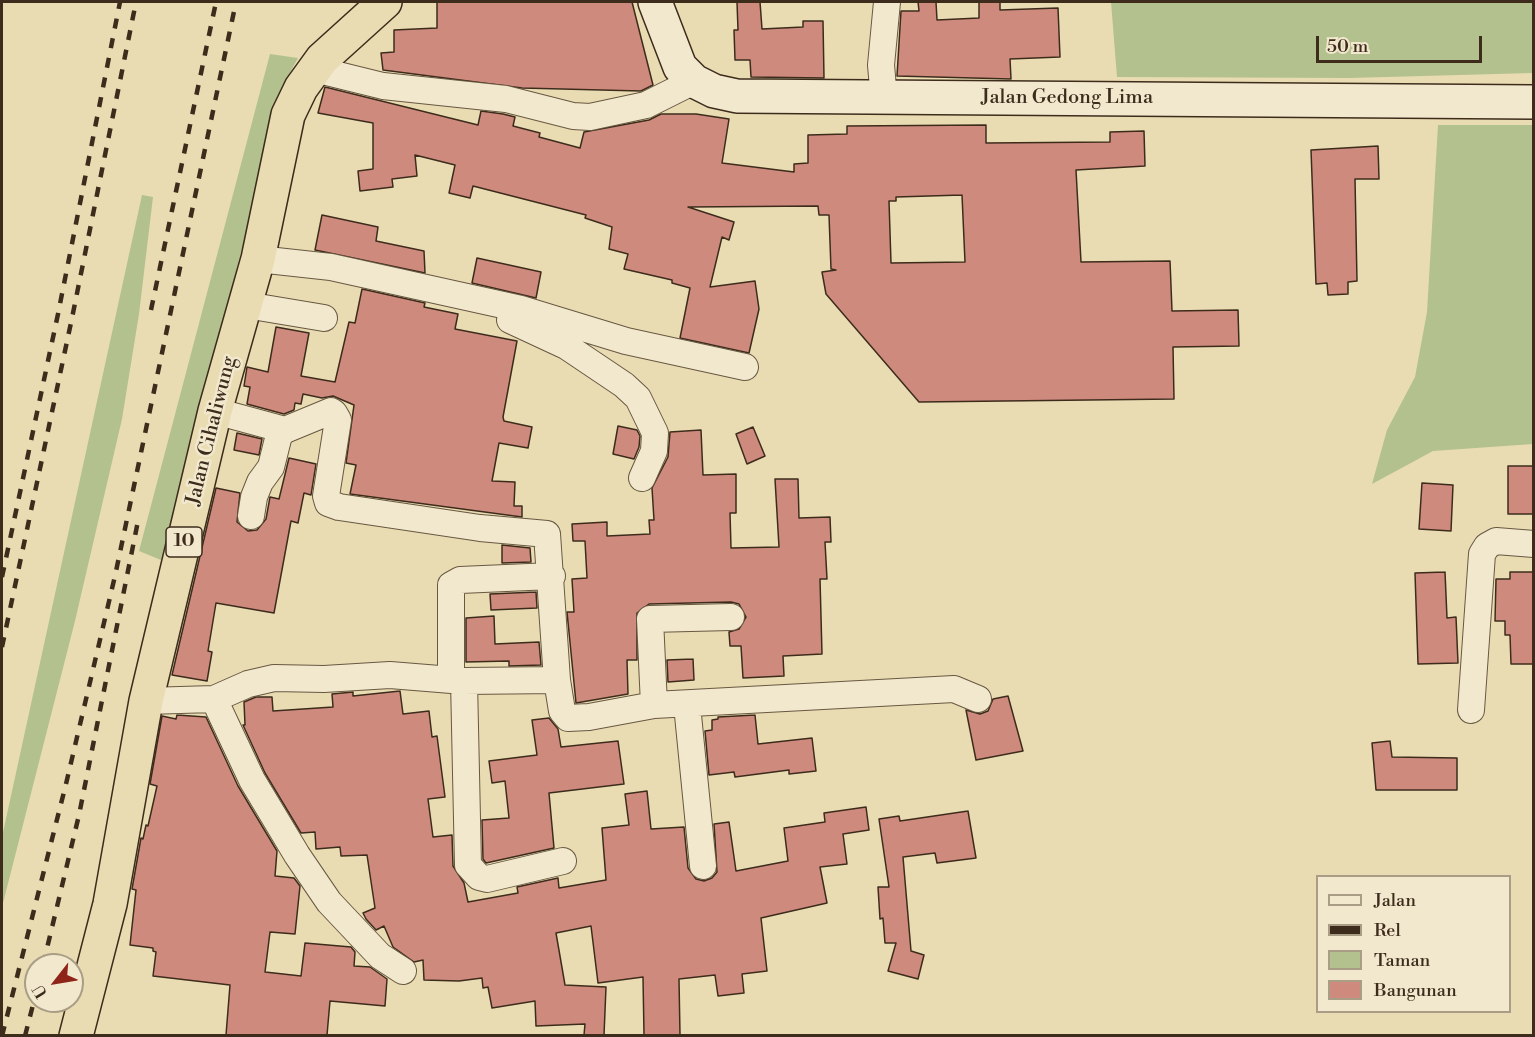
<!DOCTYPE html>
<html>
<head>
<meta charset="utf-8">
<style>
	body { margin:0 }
	#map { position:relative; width:1535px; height:1037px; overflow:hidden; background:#e9dcb2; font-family:"Libre Bodoni",serif }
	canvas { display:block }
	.frame { position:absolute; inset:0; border:3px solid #3d2c1c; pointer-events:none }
	.legend { position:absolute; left:1316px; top:875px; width:195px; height:138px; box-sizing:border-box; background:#f1e8cd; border:2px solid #a99d86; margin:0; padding:8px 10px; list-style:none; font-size:18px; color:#3d2c1c }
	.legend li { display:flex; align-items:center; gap:12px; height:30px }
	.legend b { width:30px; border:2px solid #a99d86 }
	.north { position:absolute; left:24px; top:953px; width:60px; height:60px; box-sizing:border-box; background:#f1e8cd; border:2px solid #a99d86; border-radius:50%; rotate:239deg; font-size:16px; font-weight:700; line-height:24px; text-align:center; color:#3d2c1c }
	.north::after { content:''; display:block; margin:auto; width:21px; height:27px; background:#8f2418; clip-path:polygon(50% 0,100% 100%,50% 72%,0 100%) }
	.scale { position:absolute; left:1316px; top:36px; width:166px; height:27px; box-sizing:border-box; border:3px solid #3d2c1c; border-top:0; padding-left:8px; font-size:18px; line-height:21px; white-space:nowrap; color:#3d2c1c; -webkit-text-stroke:4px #f1e8cd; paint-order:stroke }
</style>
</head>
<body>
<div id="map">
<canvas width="1535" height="1037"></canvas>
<div class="frame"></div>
<ul class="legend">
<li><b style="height:8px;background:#f1e8cd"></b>Jalan</li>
<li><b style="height:8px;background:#3d2c1c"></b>Rel</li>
<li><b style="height:16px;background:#b3c18e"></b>Taman</li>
<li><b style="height:16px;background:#cf8a7e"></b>Bangunan</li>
</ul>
<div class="north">U</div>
<div class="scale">50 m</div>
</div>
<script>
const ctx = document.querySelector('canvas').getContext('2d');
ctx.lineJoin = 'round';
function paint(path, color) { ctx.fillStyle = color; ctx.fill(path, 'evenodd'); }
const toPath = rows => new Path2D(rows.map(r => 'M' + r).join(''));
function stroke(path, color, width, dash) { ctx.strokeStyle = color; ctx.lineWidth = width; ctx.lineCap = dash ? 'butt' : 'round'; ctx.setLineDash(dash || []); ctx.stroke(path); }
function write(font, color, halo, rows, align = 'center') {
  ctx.font = font + ' "Libre Bodoni",serif'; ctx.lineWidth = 5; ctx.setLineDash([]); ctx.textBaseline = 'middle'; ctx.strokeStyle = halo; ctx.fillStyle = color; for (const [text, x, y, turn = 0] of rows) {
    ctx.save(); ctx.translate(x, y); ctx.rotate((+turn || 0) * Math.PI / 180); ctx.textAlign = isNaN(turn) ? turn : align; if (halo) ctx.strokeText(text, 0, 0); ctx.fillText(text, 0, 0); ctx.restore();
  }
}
paint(toPath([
	[1111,2,1533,2,1533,73,1349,78,1117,77],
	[270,54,298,58,286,80,274,125,161,560,139,551],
	[1438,125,1533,125,1533,444,1433,451,1372,484,1387,430,1415,377,1427,312],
	[142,195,153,197,139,314,122,419,75,621,2,907,2,837]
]), '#b3c18e');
const building = toPath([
	[437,2,632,2,653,85,641,91,522,88,383,70,381,53,394,52,394,30,437,28,437,2],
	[737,2,760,2,762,29,803,27,803,21,823,21,824,78,751,77,750,60,735,60,734,30,738,30,737,2],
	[918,2,936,2,937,20,979,18,979,2,1000,2,1000,10,1058,8,1060,57,1010,59,1011,79,897,76,901,11,919,11,918,2],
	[325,87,478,125,481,111,503,114,515,117,513,126,540,133,539,137,580,148,584,132,649,120,661,114,696,114,729,119,722,163,794,172,794,164,808,163,808,135,847,134,847,126,986,125,986,143,1110,142,1110,132,1144,131,1145,166,1076,170,1081,262,1170,261,1172,311,1238,310,1239,346,1173,347,1174,399,919,402,826,294,822,272,836,270,831,269,829,215,819,215,818,206,688,207,734,222,729,240,722,237,710,287,755,281,759,309,749,353,680,338,690,288,672,283,672,280,624,269,628,254,609,249,612,227,585,218,586,215,473,186,470,198,449,193,455,165,415,155,417,176,392,179,393,187,360,191,358,171,373,169,373,123,318,113,325,87],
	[962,195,965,262,891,263,889,201,896,201,896,197,962,195],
	[1378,146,1379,179,1355,179,1357,281,1348,282,1348,294,1328,295,1327,283,1316,284,1311,150,1378,146],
	[322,215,378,227,376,241,424,251,425,273,315,250,322,215],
	[477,258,541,272,536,298,472,283,477,258],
	[362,289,425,303,424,307,458,314,455,329,517,341,503,417,504,421,532,427,528,448,499,443,492,481,515,482,514,506,522,506,522,517,350,494,356,465,346,463,354,405,333,396,322,398,303,394,301,404,295,403,294,410,284,414,247,404,250,387,244,386,247,367,268,372,276,327,309,333,301,376,335,382,349,322,355,323,362,289],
	[618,426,637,430,640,436,639,447,634,459,613,454,618,426],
	[753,427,765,456,747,464,736,434,753,427],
	[701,430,703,475,736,474,736,513,730,513,731,548,779,547,775,479,798,479,799,518,830,517,831,542,825,542,827,579,820,579,822,654,783,656,784,676,743,678,741,646,730,646,729,632,739,629,746,617,739,604,731,602,649,604,637,613,637,660,627,660,628,694,576,703,567,612,574,612,572,579,587,578,585,541,573,541,572,524,607,522,607,536,650,534,649,520,654,520,652,488,668,457,670,432,701,430],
	[237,433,262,439,259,455,234,450,237,433],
	[289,458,316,464,311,495,304,493,298,523,291,521,274,613,216,603,208,651,212,652,207,681,172,675,216,488,240,493,237,522,248,531,257,530,266,519,270,497,279,499,289,458],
	[1508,466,1533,466,1533,514,1508,514,1508,466],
	[1422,483,1453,485,1451,531,1419,529,1422,483],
	[502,545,530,548,531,562,502,563,502,545],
	[1445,572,1447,618,1456,617,1458,663,1418,664,1415,573,1445,572],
	[1510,572,1533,572,1533,664,1511,664,1510,635,1505,635,1505,621,1495,621,1496,579,1510,579,1510,572],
	[536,592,537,608,491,610,490,594,536,592],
	[494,616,495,644,539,642,541,665,509,666,509,661,466,662,466,618,494,616],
	[693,659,694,680,668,682,667,660,693,659],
	[400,691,403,714,429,711,432,737,437,736,445,797,428,799,433,837,452,835,453,866,464,883,468,902,518,893,517,887,558,878,559,888,606,880,602,828,629,825,625,794,647,791,651,829,684,827,688,868,696,879,704,881,712,878,717,872,714,824,729,822,736,871,788,861,784,828,825,822,824,813,866,807,869,830,843,834,847,864,820,867,827,903,761,918,767,971,742,974,744,993,718,996,715,975,679,979,680,1035,644,1035,643,977,598,983,591,926,556,933,565,985,606,987,604,1035,584,1035,585,1024,536,1026,535,1001,492,1008,488,987,483,988,482,978,459,981,424,980,423,960,414,962,393,947,384,926,376,930,366,919,363,913,375,908,367,855,341,856,340,847,316,849,315,832,301,833,265,773,243,725,245,725,244,702,256,697,272,697,273,711,333,707,332,694,353,692,353,696,400,691],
	[1008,696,1023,751,976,760,966,710,980,714,988,711,993,699,1008,696],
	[177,715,206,717,238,786,277,851,275,876,294,878,300,886,295,934,270,932,265,972,301,976,305,943,351,947,355,952,354,966,370,967,387,979,385,1006,330,1001,327,1035,226,1035,230,985,153,976,156,952,153,951,153,948,130,945,136,890,132,889,141,838,143,839,146,825,148,826,157,786,150,784,162,716,176,719,177,715],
	[755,715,758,744,812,738,816,771,789,774,789,770,735,777,734,772,709,775,705,731,712,730,712,720,718,719,718,717,755,715],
	[549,718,558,729,561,747,618,741,624,784,549,793,554,848,486,863,483,859,482,820,509,818,505,781,492,783,489,761,537,755,532,720,549,718],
	[1390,741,1392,757,1457,758,1457,790,1376,790,1372,743,1390,741],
	[968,811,976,858,937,863,935,853,903,857,911,951,924,955,918,979,888,971,896,943,885,943,883,918,880,919,878,887,889,887,879,819,899,816,900,821,968,811]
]);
paint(building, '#cf8a7e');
stroke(building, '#3d2c1c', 1.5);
const street = toPath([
	[314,69,383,86,506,99,573,116,590,117,646,105,694,81],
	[884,99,881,65,887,2],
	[258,259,331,267,521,309,626,341,745,367],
	[246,305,324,318],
	[510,320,566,346,624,385,638,398,655,433,654,451,642,478],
	[215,411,285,430,331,411,334,413,338,420,326,496,328,503,339,507,480,528,547,534,557,680,562,711,568,718,589,717,654,705,954,689,978,699],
	[251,516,254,497,260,482,271,467,279,435,285,430],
	[451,680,451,585,460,580,552,576],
	[464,681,468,865,479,877,487,879,563,861],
	[214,699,252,780,297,855,329,902,380,956,403,971],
	[146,701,214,699,248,684,274,678,324,679,390,675,464,681,557,680],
	[654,705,650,619,731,617],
	[687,705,703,866],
	[1471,710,1482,554,1487,546,1496,541,1534,544]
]);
const secondary = toPath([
	[655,2,680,67,694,81,714,91,737,96,1534,102]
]);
const highway = toPath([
	[76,1036,110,904,146,701,215,411,258,259,288,115,301,88,322,59,385,2]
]);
stroke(street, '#685842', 28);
stroke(secondary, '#3d2c1c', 36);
stroke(highway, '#3d2c1c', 36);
stroke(street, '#f1e8cd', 26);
stroke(secondary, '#f1e8cd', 33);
stroke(highway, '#e9dcb2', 33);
stroke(toPath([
	[151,310,216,2],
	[2,577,58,314,120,2],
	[2,647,72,318,136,2],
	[43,965,79,815,138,521],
	[2,1036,66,784,115,576,236,2],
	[25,1036,36,993]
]), '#3d2c1c', 4.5, [10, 10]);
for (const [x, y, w] of [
	[184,542,36]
]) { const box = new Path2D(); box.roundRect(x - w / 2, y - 15, w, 30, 4.5); ctx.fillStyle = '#f1e8cd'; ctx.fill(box); stroke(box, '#3d2c1c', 1.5); }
write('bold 18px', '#3d2c1c', null, [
	["10",184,542]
]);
write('20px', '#3d2c1c', '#f1e8cd', [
	["Jalan Gedong Lima",1067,98],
	["Jalan Cihaliwung",212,431,-76]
]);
</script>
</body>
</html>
